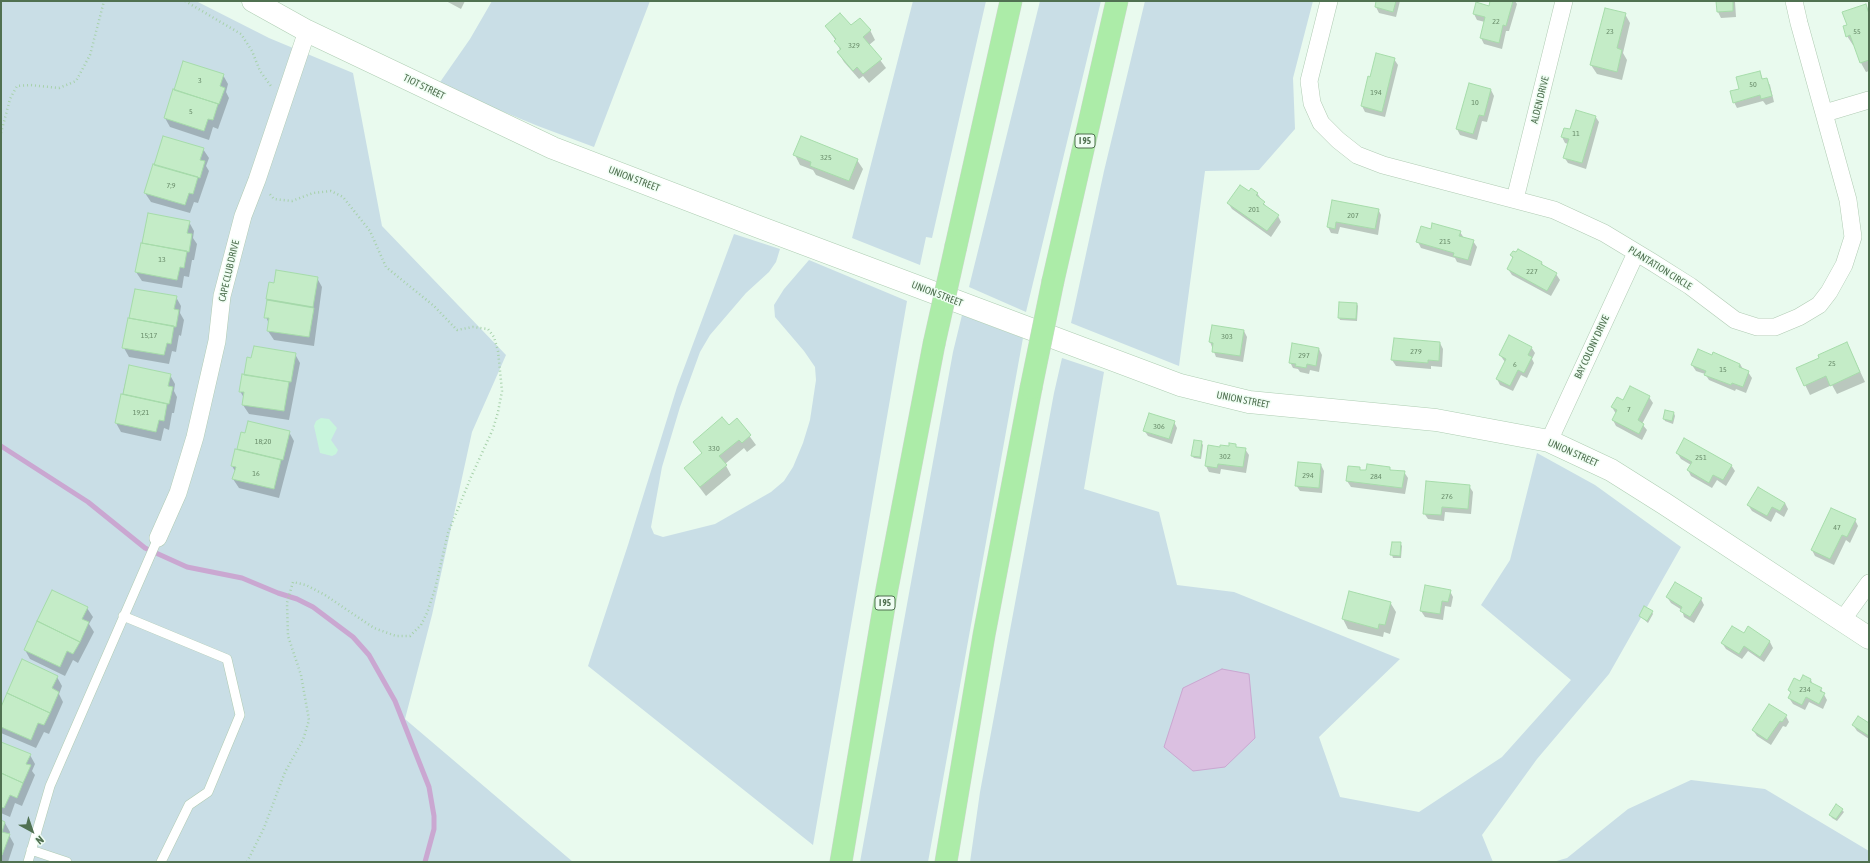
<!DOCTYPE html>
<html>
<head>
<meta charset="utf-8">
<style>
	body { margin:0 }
	#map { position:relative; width:1870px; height:863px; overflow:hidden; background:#e9faee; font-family:"Asap Condensed",sans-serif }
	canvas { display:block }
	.frame { position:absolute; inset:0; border:2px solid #507151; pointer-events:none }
	.north { position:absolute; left:12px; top:811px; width:40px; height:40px; -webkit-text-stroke:3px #effdf3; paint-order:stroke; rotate:140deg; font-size:11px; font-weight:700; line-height:16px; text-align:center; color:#507151 }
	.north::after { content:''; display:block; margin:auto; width:14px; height:18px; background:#507151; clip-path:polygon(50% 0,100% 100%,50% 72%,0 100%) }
</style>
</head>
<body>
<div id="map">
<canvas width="1870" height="863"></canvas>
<div class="frame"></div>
<div class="north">N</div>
</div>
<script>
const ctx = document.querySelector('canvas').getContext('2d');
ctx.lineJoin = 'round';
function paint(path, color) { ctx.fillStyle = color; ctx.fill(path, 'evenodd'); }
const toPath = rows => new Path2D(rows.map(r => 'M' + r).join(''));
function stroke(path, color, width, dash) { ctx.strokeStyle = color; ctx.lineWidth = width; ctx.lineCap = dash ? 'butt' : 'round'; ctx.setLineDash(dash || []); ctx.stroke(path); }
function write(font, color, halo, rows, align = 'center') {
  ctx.font = font + ' "Asap Condensed",sans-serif'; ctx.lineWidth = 3; ctx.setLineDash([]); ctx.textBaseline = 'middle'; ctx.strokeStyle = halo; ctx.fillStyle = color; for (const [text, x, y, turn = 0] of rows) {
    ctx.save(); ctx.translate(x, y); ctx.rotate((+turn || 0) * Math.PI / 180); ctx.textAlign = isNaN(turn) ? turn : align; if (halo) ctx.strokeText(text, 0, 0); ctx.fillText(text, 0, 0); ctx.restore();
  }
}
paint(toPath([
	[1,1,196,1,269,38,353,73,382,226,506,355,472,432,432,615,405,719,573,862,1,862],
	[492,1,650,1,594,147,538,126,438,85,470,39],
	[913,1,986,1,932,238,926,237,920,265,852,238],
	[1040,1,1101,1,1026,312,969,287],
	[1145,1,1313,1,1293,78,1295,129,1259,170,1205,171,1179,366,1071,323,1104,171],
	[734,234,780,249,776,262,769,272,746,293,710,335,700,352,680,407,662,467,651,527,654,534,663,537,715,524,771,492,784,481,793,467,803,443,810,420,816,380,815,367,804,351,775,317,774,305,784,289,809,260,907,301,813,845,588,666,628,545,677,387],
	[962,315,1023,338,928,862,860,862,953,352],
	[1062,358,1104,372,1084,489,1159,512,1177,585,1234,592,1400,659,1319,737,1340,797,1419,812,1502,757,1571,680,1481,605,1510,560,1537,453,1595,485,1681,547,1609,674,1537,759,1482,835,1493,862,970,862,980,792,1054,393],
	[1691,780,1765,789,1869,851,1869,862,1553,862,1567,858,1628,809]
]), '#c9dee6');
paint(toPath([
	[321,418,329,419,337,428,331,440,338,450,336,454,332,456,320,453,314,426,316,421]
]), '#c8f5dc');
const water = toPath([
	[1222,669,1249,674,1255,738,1225,767,1193,771,1164,747,1183,688,1222,669]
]);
paint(water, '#dbc0e1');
stroke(water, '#caa7d1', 1);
paint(toPath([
	[446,1,465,1,461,9],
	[1377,1,1400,1,1396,17,1379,13,1376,7],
	[1491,1,1515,1,1517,4,1509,31,1506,31,1502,49,1484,44,1481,38,1485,22,1477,20,1474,14,1489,7],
	[1717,1,1740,1,1735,2,1736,17,1721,18,1718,12],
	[1865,5,1869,12,1869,71,1866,72,1861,63,1855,45,1853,45,1847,36,1848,26],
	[1625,14,1630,23,1623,53,1627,60,1622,80,1597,74,1591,65],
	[826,26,851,27,870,30,875,40,869,45,886,68,869,83,863,76,859,79,844,62,838,52,840,50,836,41],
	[1394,59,1398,65,1385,117,1365,112,1362,106,1369,77,1371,78],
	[1760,72,1763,80,1766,79,1770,85,1774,102,1766,105,1763,101,1737,108,1734,102,1740,90],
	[223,75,228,84,226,92,229,98,218,129,213,127,209,140,170,127,165,118],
	[1469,84,1491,90,1494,96,1487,122,1482,121,1477,140,1460,135,1457,129],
	[1595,116,1599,122,1586,169,1568,163,1564,157,1568,144,1565,143,1562,137],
	[203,149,209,158,206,166,209,171,198,203,194,202,190,213,151,202,145,193],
	[795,155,857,160,863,169,854,190,816,175,813,170,800,165],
	[1249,192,1257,193,1267,208,1278,216,1281,222,1271,237,1232,209,1228,203],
	[1333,201,1378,209,1381,215,1378,235,1340,227,1338,234,1331,233,1328,227],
	[148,215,189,222,194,231,193,238,197,244,194,260,192,260,189,277,184,276,182,288,142,281,136,272],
	[1432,230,1460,232,1464,238,1473,241,1477,247,1471,266,1457,262,1455,258,1421,248,1418,242],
	[1511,255,1542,263,1544,267,1556,274,1560,280,1551,296,1512,275,1508,269,1513,259],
	[317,278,322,287,314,346,274,340,268,331,269,324,266,317,267,299,274,284],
	[136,290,176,297,181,306,180,313,184,320,181,336,179,335,176,352,172,351,169,364,129,357,124,348],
	[1357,304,1358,306,1357,321,1340,320,1339,318],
	[1244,331,1247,337,1243,362,1216,357,1210,342],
	[1440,343,1443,349,1442,367,1431,366,1431,369,1396,366,1392,360],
	[1847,343,1865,382,1837,394,1832,385,1810,395,1797,368,1820,358],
	[1531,347,1535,353,1532,359,1534,363,1527,378,1521,375,1513,391,1500,385,1497,379,1505,362,1500,355],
	[1319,349,1322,355,1319,372,1310,370,1309,374,1300,372,1298,369,1293,368,1290,362],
	[295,354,300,363,289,420,249,414,243,405,244,398,240,391],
	[1740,364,1743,369,1748,372,1752,378,1746,393,1736,389,1735,391,1709,380,1705,374,1696,371,1692,365],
	[129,366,170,375,175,384,174,391,177,397,174,413,172,413,169,430,164,428,161,441,121,432,116,423],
	[1649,397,1653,403,1642,424,1647,430,1642,440,1616,426,1613,420,1616,414,1612,407,1623,401],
	[1674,413,1675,416,1673,424,1665,421,1664,419],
	[737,419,756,445,747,452,744,448,725,464,731,475,706,496,685,468,702,454,695,442,729,426],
	[1174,422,1177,428,1172,444,1148,436,1144,430],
	[289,432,294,441,279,498,239,488,233,479,235,471,232,466,242,433],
	[1201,442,1203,445,1201,459,1194,458,1192,456],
	[1235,445,1237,448,1245,449,1249,455,1246,473,1221,469,1220,474,1209,472,1206,466,1221,448],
	[1677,453,1731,465,1735,471,1726,486,1717,480,1712,488,1691,476,1688,470,1691,465,1681,459],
	[1321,465,1324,471,1322,493,1300,491,1296,485],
	[1349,467,1359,468,1361,471,1389,468,1391,471,1404,472,1408,478,1405,494,1351,487,1347,481],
	[1469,486,1473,492,1471,514,1445,512,1444,521,1428,519,1424,513],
	[1785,503,1788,509,1784,517,1776,512,1771,522,1752,511,1748,505],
	[1855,520,1858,526,1850,543,1846,540,1834,565,1815,556,1812,550],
	[1400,543,1402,546,1401,558,1393,558,1392,555],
	[1450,591,1453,597,1451,607,1445,606,1443,620,1425,617,1421,611],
	[1349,592,1390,602,1396,612,1390,634,1384,632,1383,637,1348,629,1343,619],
	[1667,597,1701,599,1704,605,1694,623,1684,617,1682,610,1671,603],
	[87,608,93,617,89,624,94,632,78,663,73,660,65,676,30,659,25,650],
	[1652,612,1653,614,1648,623,1640,616],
	[1748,628,1770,642,1773,648,1764,662,1748,651,1742,659,1726,649,1722,643,1744,635],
	[57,677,62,686,59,694,63,702,49,734,44,732,36,748,1,733,1,710],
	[1811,680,1813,685,1821,689,1827,700,1823,709,1809,702,1805,710,1793,704,1789,698,1791,695,1789,690,1800,682],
	[1786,716,1789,722,1786,727,1783,726,1771,745,1757,736,1753,730],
	[1869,724,1869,739,1857,731,1853,725],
	[1,743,30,755,35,764,32,771,35,775,22,806,15,803,10,817,1,813],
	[1842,810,1844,812,1837,821,1832,818,1830,815],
	[1,821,5,823,10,832,9,835,14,844,8,862,1,862]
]), '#0003');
stroke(toPath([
	[1,446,88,502,145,548,187,567,242,578,278,593,297,599,313,607,353,637,369,655,395,701,429,787,434,816,434,829,425,862]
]), '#caa7d1', 5);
const building = toPath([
	[1376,1,1396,1,1393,12,1375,7,1376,1],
	[1490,1,1513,1,1506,26,1503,25,1499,43,1480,38,1485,17,1473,14,1476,2,1489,6,1490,1],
	[1716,1,1733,1,1733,11,1717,12,1716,1],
	[1866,4,1869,14,1869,60,1860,63,1850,35,1846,37,1843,26,1847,25,1842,12,1866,4],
	[1605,8,1626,13,1617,48,1622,50,1617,72,1590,65,1605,8],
	[840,13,851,25,860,18,871,30,863,37,882,59,863,74,857,67,853,71,837,52,841,49,834,41,836,39,825,26,840,13],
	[1376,53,1395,58,1382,112,1361,106,1368,76,1370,77,1376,53],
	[183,61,224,74,220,86,225,88,219,104,174,90,183,61],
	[1760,71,1762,79,1767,78,1772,96,1761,99,1760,95,1733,103,1730,91,1739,89,1736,77,1760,71],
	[1469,83,1491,89,1484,116,1479,115,1473,134,1456,129,1469,83],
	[173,89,218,104,213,120,208,119,204,131,164,118,173,89],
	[1576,110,1596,116,1582,163,1563,158,1569,139,1561,137,1564,128,1570,129,1576,110],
	[163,136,204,148,200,160,205,161,200,178,154,165,163,136],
	[801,136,858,159,849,181,810,166,811,162,793,155,801,136],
	[153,164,198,177,193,194,189,193,185,205,144,193,153,164],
	[1240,185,1249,191,1251,188,1258,193,1256,195,1265,202,1263,204,1279,215,1267,231,1227,203,1240,185],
	[1332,200,1379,209,1375,229,1336,222,1335,229,1327,227,1332,200],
	[148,213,190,221,187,233,192,234,189,252,142,243,148,213],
	[1432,223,1461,231,1459,236,1474,240,1468,260,1453,256,1454,253,1416,242,1421,226,1431,229,1432,223],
	[141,243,187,251,184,268,180,267,177,280,135,272,141,243],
	[1518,249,1542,262,1541,264,1557,273,1547,291,1507,269,1513,257,1510,255,1513,251,1516,252,1518,249],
	[276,270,318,277,313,307,266,299,269,282,274,283,276,270],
	[135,289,177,296,174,309,179,310,176,327,129,318,135,289],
	[267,300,314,308,309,337,267,331,269,318,264,318,267,300],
	[1339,302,1357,303,1356,319,1338,318,1339,302],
	[128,318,174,326,171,344,167,343,164,355,122,348,128,318],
	[1212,325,1244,330,1240,356,1212,352,1213,343,1209,342,1212,325],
	[1509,335,1532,347,1528,355,1532,357,1524,373,1518,370,1510,386,1496,379,1506,359,1499,355,1509,335],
	[1394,338,1440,342,1439,361,1428,360,1428,363,1391,360,1394,338],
	[1847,342,1860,372,1830,386,1826,376,1804,386,1796,368,1819,358,1818,355,1847,342],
	[1292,343,1319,348,1316,366,1307,364,1306,368,1295,366,1296,364,1289,363,1292,343],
	[254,346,296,353,291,382,244,375,247,357,251,358,254,346],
	[1698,349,1712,355,1713,352,1740,364,1739,367,1749,371,1743,387,1732,383,1731,385,1704,375,1706,371,1691,365,1698,349],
	[129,365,171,374,168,386,173,387,169,404,123,394,129,365],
	[242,374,289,382,284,411,242,405,244,392,239,392,242,374],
	[1630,386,1650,396,1638,420,1644,424,1639,434,1612,420,1617,410,1611,407,1617,397,1623,400,1630,386],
	[121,394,167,404,164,421,159,420,156,432,115,423,121,394],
	[1665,410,1674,412,1672,421,1663,419,1665,410],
	[1149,413,1175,421,1169,439,1143,431,1149,413],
	[722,417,729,425,737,418,751,435,742,443,739,440,719,456,727,465,700,487,684,468,702,453,693,442,722,417],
	[248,421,290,431,283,460,237,449,241,432,245,433,248,421],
	[1684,438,1732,465,1723,480,1713,475,1709,483,1687,470,1692,462,1676,453,1684,438],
	[1194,440,1202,441,1200,457,1191,456,1194,440],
	[1229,443,1236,444,1236,447,1246,448,1243,467,1218,464,1217,468,1205,466,1208,445,1220,447,1220,445,1229,446,1229,443],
	[235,449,281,460,274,489,232,479,236,467,231,466,235,449],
	[1298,462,1321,464,1319,488,1295,486,1298,462],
	[1367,464,1390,467,1390,470,1405,471,1402,488,1346,481,1348,466,1360,467,1360,470,1366,470,1367,464],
	[1426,481,1470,485,1468,509,1442,507,1441,515,1423,514,1426,481],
	[1758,487,1785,503,1780,511,1772,507,1767,516,1747,505,1758,487],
	[1831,508,1856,519,1847,537,1842,535,1830,559,1811,550,1831,508],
	[1392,542,1401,542,1400,556,1390,555,1392,542],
	[1675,582,1702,598,1690,617,1680,611,1682,607,1666,597,1675,582],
	[1425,585,1451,590,1448,602,1442,601,1440,614,1420,611,1425,585],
	[52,590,88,607,82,619,89,622,80,642,37,621,52,590],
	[1349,591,1391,602,1385,625,1379,624,1378,629,1342,619,1349,591],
	[1644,606,1653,611,1647,621,1639,616,1644,606],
	[37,621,80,642,73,654,67,651,60,667,24,650,37,621],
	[1732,626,1744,633,1748,626,1770,641,1760,657,1744,646,1739,654,1721,643,1732,626],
	[22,659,58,676,52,688,59,692,50,713,7,693,22,659],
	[1803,675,1811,679,1810,682,1822,688,1820,691,1825,693,1819,704,1806,697,1802,705,1788,698,1791,692,1788,690,1794,678,1800,681,1803,675],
	[7,693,50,713,44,725,38,723,31,740,1,727,1,707,7,693],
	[1769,704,1787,715,1782,722,1780,721,1767,740,1752,730,1769,704],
	[1858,716,1869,723,1869,736,1852,725,1858,716],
	[1,742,31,754,26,764,31,765,23,783,1,773,1,742],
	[1,773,23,783,17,798,10,795,4,808,1,807,1,773],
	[1836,804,1843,809,1836,819,1829,815,1836,804],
	[1,820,5,822,2,832,10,834,2,855,1,820]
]);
paint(building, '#c4ecc7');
stroke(building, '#a6dcaa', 1);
const lane = toPath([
	[123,616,227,659,240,715,208,792,189,805,161,862],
	[31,850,67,862],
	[28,862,50,786,158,538]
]);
const street = toPath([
	[1329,1,1309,81,1312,103,1321,123,1338,140,1357,155,1383,165,1554,210,1604,233,1652,262,1690,286,1735,320,1757,327,1775,327,1799,317,1819,305,1829,292,1844,265,1853,237,1848,200,1799,23,1794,1],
	[1825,113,1869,100],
	[1515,199,1564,1],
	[1549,441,1636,253],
	[158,538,178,493,195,437,217,341,222,296,243,216,257,180,307,31],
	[1843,619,1869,583]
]);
const secondary = toPath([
	[253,1,307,31,553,148,759,227,1180,385,1249,402,1436,420,1549,441,1611,470,1665,504,1869,638]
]);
const highway = toPath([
	[956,246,1011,1],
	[1053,281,1117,1],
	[841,862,887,589,934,344],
	[946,862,984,635,1031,388]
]);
stroke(lane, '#b0cbb3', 10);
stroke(street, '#b0cbb3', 18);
stroke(secondary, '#aecdb2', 23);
stroke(highway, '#ced7ce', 23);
stroke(toPath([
	[185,1,241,34,252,51,260,71,271,86],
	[1,133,10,99,17,86,30,85,59,88,76,81,90,55,104,1],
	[247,862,264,828,285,772,303,740,309,720,301,675,288,636,287,603,293,582,306,585,325,595,374,628,396,636,410,636,421,625,427,613,435,589,448,533,471,477,493,429,498,412,502,391,498,351,494,337,488,329,473,327,457,330,434,306,386,267,370,231,343,197,331,191,313,193,292,201,274,199,269,193]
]), '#a7d1aa', 2.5, [1, 3]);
stroke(lane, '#fff', 9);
stroke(street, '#fff', 17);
stroke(secondary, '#fff', 22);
stroke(highway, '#aceca8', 22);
const highwayBridge = toPath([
	[934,344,956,246],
	[1031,388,1053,281]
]);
stroke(highwayBridge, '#ced7ce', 23, []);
stroke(highwayBridge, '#aceca8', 22);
write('8px', '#6d906e', null, [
	["22",1496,21],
	["23",1610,31],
	["55",1857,31],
	["329",854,45],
	["3",200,80],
	["50",1753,84],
	["194",1376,92],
	["10",1475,102],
	["5",191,111],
	["11",1576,133],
	["325",826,157],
	["7;9",171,185],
	["201",1254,209],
	["207",1353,215],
	["215",1445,241],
	["13",162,259],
	["227",1532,271],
	["15;17",149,335],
	["303",1227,336],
	["279",1416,351],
	["297",1304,355],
	["25",1832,363],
	["6",1515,364],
	["15",1723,369],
	["7",1629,409],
	["19;21",141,412],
	["306",1159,426],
	["18;20",263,441],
	["330",714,448],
	["302",1225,456],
	["251",1701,457],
	["16",256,473],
	["294",1308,475],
	["284",1376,476],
	["276",1447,496],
	["47",1837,527],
	["234",1805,689]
]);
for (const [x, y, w] of [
	[1085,141,20],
	[885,603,20]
]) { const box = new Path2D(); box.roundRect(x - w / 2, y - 7, w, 14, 3); ctx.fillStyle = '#effdf3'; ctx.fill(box); stroke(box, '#507151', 1); }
write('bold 9px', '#507151', null, [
	["I 95",1085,141],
	["I 95",885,603]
]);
write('10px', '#507151', '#effdf3', [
	["TIOT STREET",424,87,26],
	["ALDEN DRIVE",1540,100,-76],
	["UNION STREET",634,179,21],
	["PLANTATION CIRCLE",1660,268,32],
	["CAPE CLUB DRIVE",229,271,-77],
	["UNION STREET",937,294,21],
	["BAY COLONY DRIVE",1592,347,-65],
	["UNION STREET",1243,400,11],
	["UNION STREET",1573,453,24]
]);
</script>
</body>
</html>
